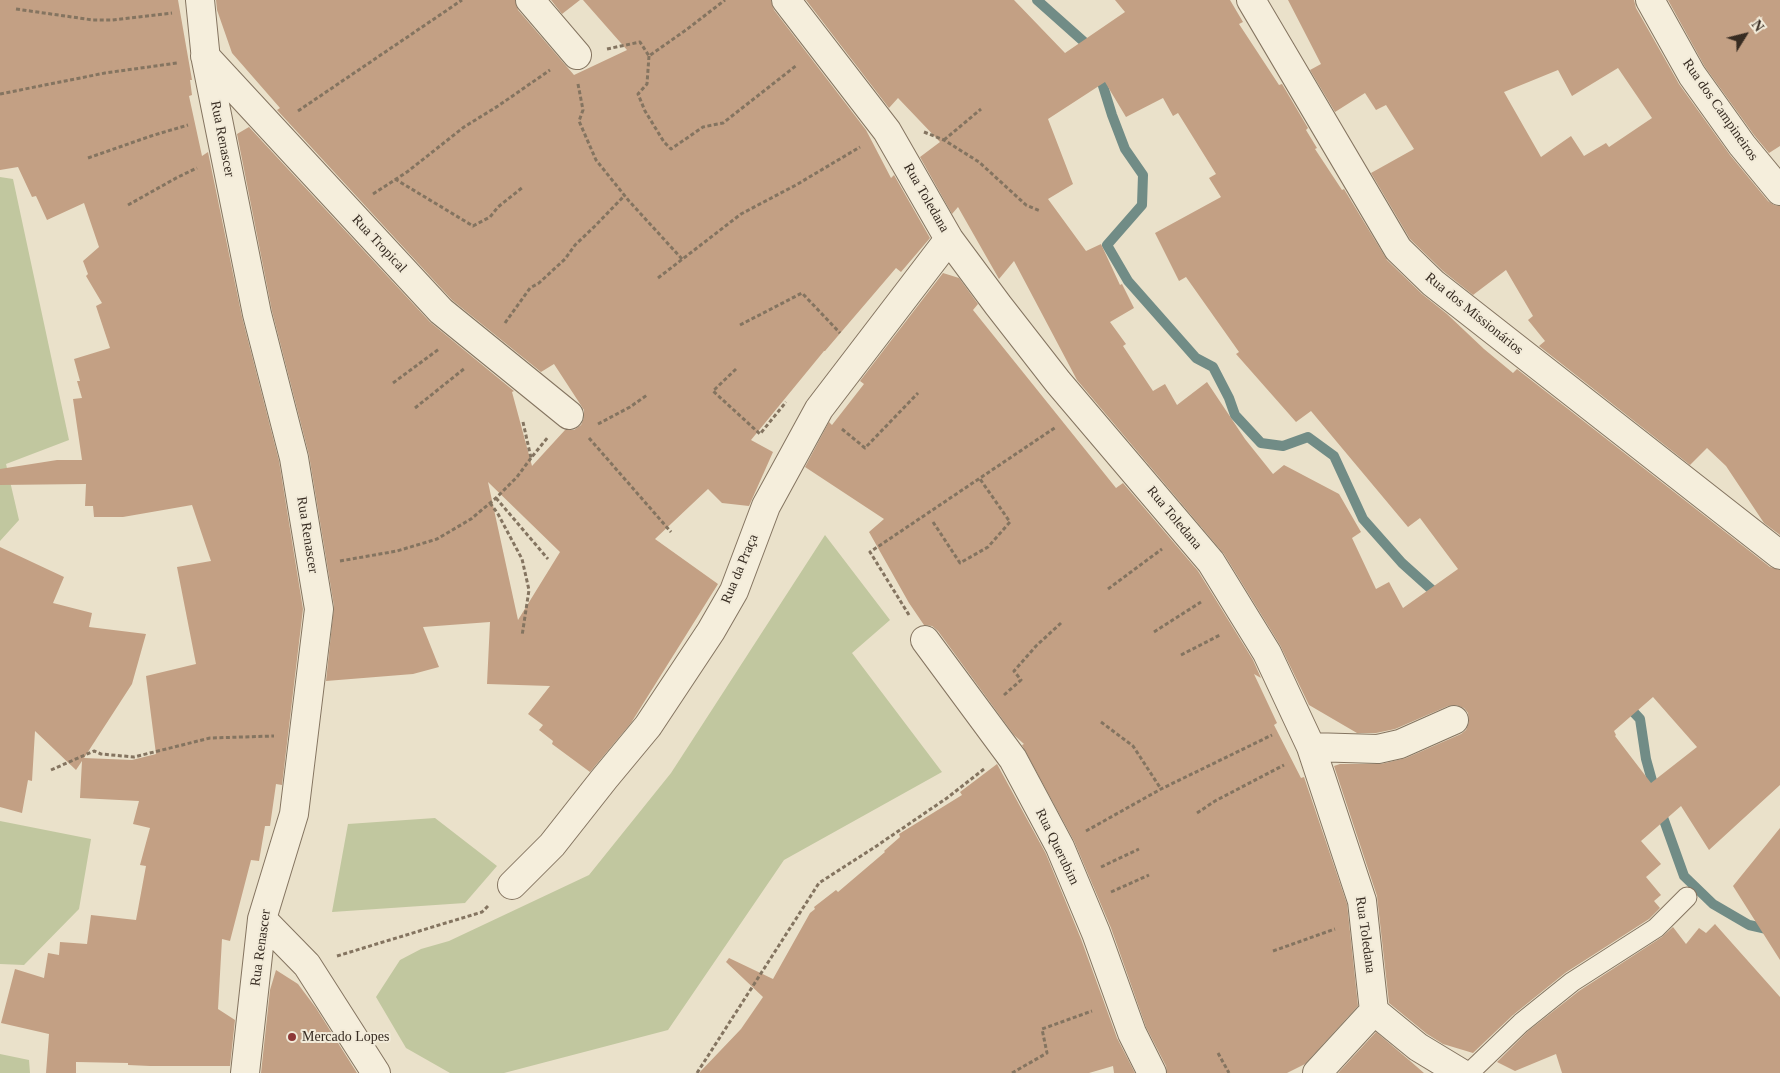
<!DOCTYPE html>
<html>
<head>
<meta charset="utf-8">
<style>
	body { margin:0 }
	#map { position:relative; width:1780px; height:1073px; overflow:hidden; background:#eae1ca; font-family:"Times New Roman",serif }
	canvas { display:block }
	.north { position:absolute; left:1720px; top:10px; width:50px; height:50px; -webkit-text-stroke:4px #f2ebd9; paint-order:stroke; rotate:54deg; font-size:14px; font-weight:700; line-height:20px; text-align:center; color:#372c22 }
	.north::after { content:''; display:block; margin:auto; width:18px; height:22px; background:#372c22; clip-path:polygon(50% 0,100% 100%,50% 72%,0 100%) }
</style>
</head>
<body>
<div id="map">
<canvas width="1780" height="1073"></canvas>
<div class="north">N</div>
</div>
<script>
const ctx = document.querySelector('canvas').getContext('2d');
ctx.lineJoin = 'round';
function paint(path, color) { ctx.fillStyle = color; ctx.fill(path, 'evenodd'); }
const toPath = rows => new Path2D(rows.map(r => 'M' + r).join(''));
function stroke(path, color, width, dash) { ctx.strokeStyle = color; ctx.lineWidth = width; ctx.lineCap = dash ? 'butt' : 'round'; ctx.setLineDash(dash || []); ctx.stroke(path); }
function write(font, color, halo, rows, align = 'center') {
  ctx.font = font + ' "Times New Roman",serif'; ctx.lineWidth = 4; ctx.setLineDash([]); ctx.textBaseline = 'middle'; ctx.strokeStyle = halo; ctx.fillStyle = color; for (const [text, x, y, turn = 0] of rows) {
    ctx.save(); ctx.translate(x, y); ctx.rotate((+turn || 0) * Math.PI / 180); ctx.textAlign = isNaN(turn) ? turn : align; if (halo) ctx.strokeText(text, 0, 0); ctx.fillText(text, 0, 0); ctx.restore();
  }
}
paint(toPath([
	[0,177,13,179,69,440,6,464,19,520,0,541],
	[825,535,890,620,852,653,942,772,784,860,668,1030,504,1073,450,1073,406,1048,376,997,400,960,421,949,449,941,589,875,671,773],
	[435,818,497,866,465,903,332,912,348,824],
	[0,821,91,839,79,909,24,965,0,964],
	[0,1054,29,1060,30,1073,0,1073]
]), '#c1c79f');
stroke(toPath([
	[1037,0,1092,49],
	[1099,73,1112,115,1125,149,1143,175,1142,205,1107,245,1128,281,1196,358,1213,367,1229,398,1235,415,1261,443,1283,446,1308,437,1334,456,1363,519,1402,563,1441,598],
	[1626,704,1640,719,1646,759,1656,795],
	[1660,809,1684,876,1713,904,1749,925,1780,932]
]), '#718c86', 10);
paint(toPath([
	[0,0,178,0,192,80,190,80,192,95,189,96,202,156,208,152,242,317,279,461,303,609,282,785,276,784,270,826,265,826,259,861,251,860,230,941,222,939,218,1009,235,1020,230,1066,150,1066,128,1065,128,1063,76,1062,76,1073,46,1073,49,1034,1,1023,15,969,44,978,48,953,59,955,60,942,87,944,91,915,136,920,146,866,140,865,150,828,133,824,139,801,80,798,82,761,76,770,35,731,32,781,28,780,22,813,0,807,0,547,64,577,53,603,92,613,89,627,146,634,132,684,84,758,132,760,156,754,146,676,196,664,177,567,211,561,192,505,123,517,94,517,93,506,85,506,86,484,0,485,0,469,57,460,82,460,73,399,82,398,77,381,80,381,74,359,110,348,96,306,102,303,86,276,88,274,83,261,99,247,84,203,47,220,36,196,32,197,18,167,0,170],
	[216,0,515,0,518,10,574,75,627,50,583,0,771,0,774,10,866,130,891,178,894,175,930,238,901,272,896,268,825,351,824,351,751,440,773,452,749,506,722,503,708,489,655,539,718,584,631,723,590,772,552,744,553,741,539,730,543,725,528,714,550,686,487,684,490,622,423,627,439,667,413,674,326,681,334,606,309,455,272,311,237,134,249,127,430,322,514,391,512,392,532,466,565,430,574,430,581,425,584,418,584,410,554,364,541,372,452,300,277,110,280,108,232,53,217,10],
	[488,482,560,552,518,620],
	[551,0,580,0,562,14],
	[806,0,1014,0,1065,53,1125,12,1115,0,1230,0,1243,22,1239,24,1279,85,1282,84,1308,128,1306,130,1317,148,1315,149,1342,190,1344,189,1387,260,1422,294,1447,314,1484,349,1513,373,1517,369,1770,567,1780,570,1780,785,1709,850,1681,806,1641,841,1661,864,1646,877,1661,895,1654,901,1660,908,1649,919,1565,973,1513,1015,1473,1053,1443,1044,1427,1034,1389,1003,1377,896,1334,766,1340,764,1381,764,1406,758,1461,734,1466,730,1469,722,1468,713,1464,708,1456,705,1448,706,1395,729,1376,733,1357,733,1309,705,1280,645,1224,554,1077,380,1014,261,999,279,958,207,952,214,920,157,940,142,898,98,889,108],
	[1105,82,1126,117,1163,98,1173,116,1178,113,1216,174,1209,178,1221,197,1155,233,1179,281,1186,277,1239,352,1236,354,1296,422,1311,411,1408,527,1420,518,1458,569,1403,608,1389,582,1376,589,1352,538,1361,532,1339,494,1284,465,1273,474,1245,439,1207,382,1177,405,1165,384,1153,391,1123,346,1126,344,1110,322,1134,308,1122,284,1120,285,1101,244,1086,251,1048,199,1073,184,1048,119],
	[1653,697,1697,747,1651,783,1615,736,1616,735,1614,731],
	[1288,0,1634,0,1636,8,1679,84,1730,155,1768,201,1774,205,1780,206,1780,535,1764,523,1726,466,1707,448,1690,465,1539,346,1545,341,1528,320,1533,316,1506,270,1473,295,1443,271,1410,239,1371,173,1414,149,1386,105,1376,110,1365,93,1335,112,1310,70,1321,64],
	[1618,68,1652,118,1609,147,1606,143,1584,156,1571,136,1541,157,1504,92,1558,70,1572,96],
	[1668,0,1780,0,1780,146,1769,153,1754,135,1705,67],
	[943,273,959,278,978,304,973,310,1116,488,1123,483,1198,571,1253,660,1261,678,1254,674,1277,723,1274,725,1301,778,1304,777,1347,904,1358,1006,1305,1064,1287,1073,1167,1073,1166,1066,1146,1027,1111,928,1074,841,1022,745,1024,744,1014,735,938,631,932,626,924,625,909,603,869,532,884,519,805,467,829,422,832,425,864,384,860,381],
	[997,764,1046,854,1081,939,1117,1038,1135,1073,1114,1073,1113,1066,1089,1073,699,1073,741,1029,763,997,726,962,729,958,773,979,810,913,815,909,814,907,836,890,838,892,885,852,884,851,900,837,899,834,962,795,960,792],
	[1780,828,1780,960,1733,886],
	[1715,924,1780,997,1780,1073,1562,1073,1556,1054,1515,1071,1497,1062,1528,1031,1579,991,1662,937,1673,927,1686,944,1699,928,1706,933],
	[276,970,298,984,316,1008,357,1073,261,1073,270,990],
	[1376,1032,1409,1060,1424,1073,1338,1073]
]), '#c3a084');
const lane = toPath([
	[1469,1073,1521,1023,1572,982,1656,928,1687,897]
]);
const street = toPath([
	[200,0,206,60,257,314,294,458,319,609,294,814,262,919,245,1073],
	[530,0,577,55],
	[786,0,887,131,949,239,998,305,1058,382,1211,562,1267,653,1311,747,1362,901,1374,1011,1418,1047,1461,1073],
	[1251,0,1398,249,1433,283,1780,555],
	[1650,0,1692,75,1742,145,1780,191],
	[205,56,441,311,569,415],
	[925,640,1013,759,1060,847,1096,933,1132,1033,1152,1073],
	[1311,747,1378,749,1400,744,1454,720],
	[512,885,552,845,604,779,648,726,711,631,734,591,766,506,819,409,949,239],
	[262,919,307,965,376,1073],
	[1317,1073,1374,1011]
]);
stroke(lane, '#847460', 21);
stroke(street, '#847460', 30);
stroke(toPath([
	[16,9,93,20,112,20,172,13],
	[607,49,640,42,649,56,686,30,725,0],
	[649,56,647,84,638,94,645,111,664,142,671,149,703,127,723,123,797,65],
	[578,84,583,110,579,121,596,160,629,201,682,259],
	[0,94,105,73,177,63],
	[298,111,462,0],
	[924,132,944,140,979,162,1026,205,1040,211],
	[944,140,981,109],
	[88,158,151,136,188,125],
	[395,179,473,226,490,217,498,207,523,187],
	[373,194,407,172,464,127,498,106,550,70],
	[128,205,178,177,197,168],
	[658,278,741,214,796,185,860,147],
	[505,323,530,288,539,283,565,259,575,245,595,226,625,195],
	[740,325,802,293,840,333],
	[736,369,713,391,760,434,786,402],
	[393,383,439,349],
	[415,408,465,368],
	[523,422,531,458,548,437],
	[598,424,630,407,647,395],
	[842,429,865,448,918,393],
	[589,438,671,532],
	[496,498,548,559],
	[490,503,498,514,522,559,529,590,522,636],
	[933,522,960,563,988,547,1010,522,980,479],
	[340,561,397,551,437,539,471,519,496,498,517,477,531,458],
	[1108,589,1162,549],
	[909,615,870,552,1056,427],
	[1154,632,1201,602],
	[1181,655,1220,635],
	[1004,695,1021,680,1014,671,1036,646,1061,623],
	[1101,722,1133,746,1161,789],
	[51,770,94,751,101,754,134,757,210,738,274,736],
	[1197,813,1215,801,1284,765],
	[1086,831,1161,789,1272,735],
	[1101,867,1139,849],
	[1111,892,1149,875],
	[1273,951,1335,929],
	[337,956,482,912,489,905],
	[1218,1053,1229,1073],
	[697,1073,819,883,875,847,947,798,984,769],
	[1012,1073,1047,1053,1042,1029,1092,1011]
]), '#847460', 3, [4, 2.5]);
stroke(lane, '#f5eedc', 19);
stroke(street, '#f5eedc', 28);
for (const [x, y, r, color] of [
	[292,1037,5,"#8d3837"]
]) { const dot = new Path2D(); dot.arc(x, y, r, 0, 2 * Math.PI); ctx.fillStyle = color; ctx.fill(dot); stroke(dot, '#f2ebd9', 2); }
write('14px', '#372c22', '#f2ebd9', [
	["Rua dos Campineiros",1720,110,55],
	["Rua Renascer",222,139,79],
	["Rua Toledana",926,198,60],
	["Rua Tropical",379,244,47],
	["Rua dos Missionários",1474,314,39],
	["Rua Toledana",1174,518,50],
	["Rua Renascer",307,535,81],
	["Rua da Praça",740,569,-67],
	["Rua Querubim",1057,847,64],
	["Rua Toledana",1365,935,82],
	["Rua Renascer",261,948,-82]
]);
write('14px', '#372c22', '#f2ebd9', [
	["Mercado Lopes",302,1037]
], 'left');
</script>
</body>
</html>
